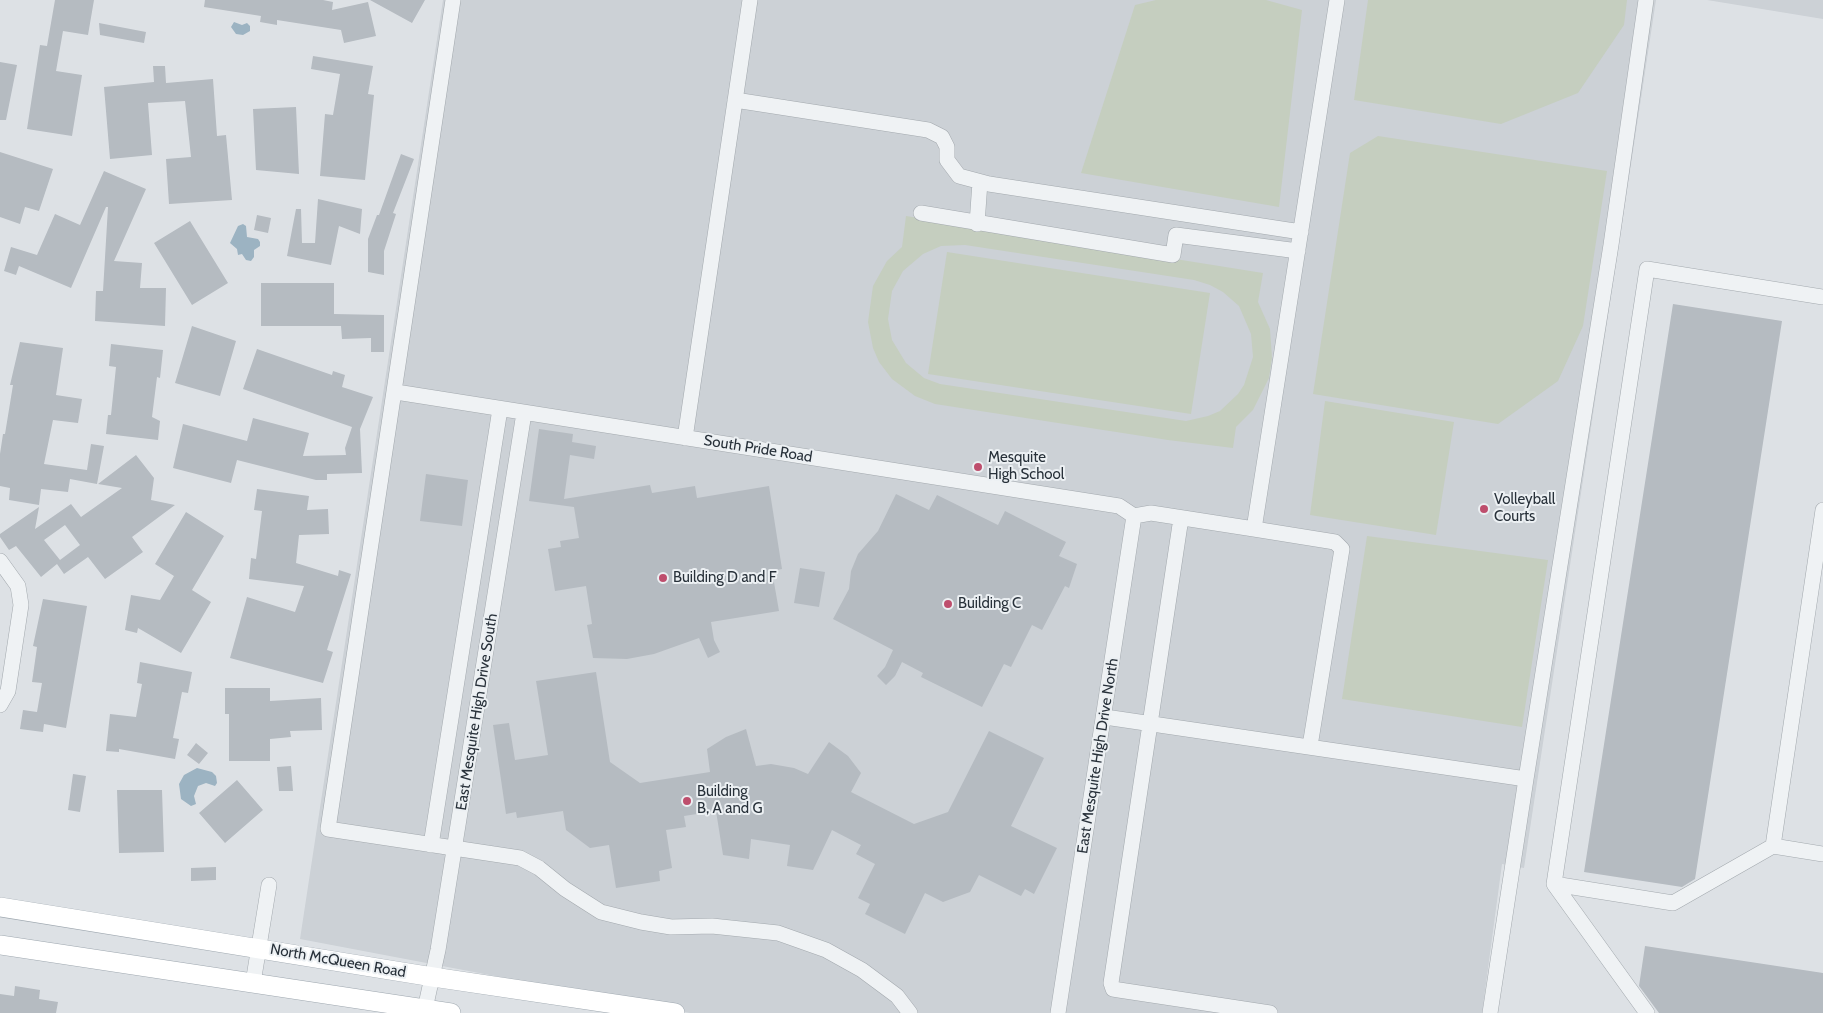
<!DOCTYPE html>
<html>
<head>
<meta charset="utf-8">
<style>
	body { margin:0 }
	canvas { display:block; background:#dde1e5 }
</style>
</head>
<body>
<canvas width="1823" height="1013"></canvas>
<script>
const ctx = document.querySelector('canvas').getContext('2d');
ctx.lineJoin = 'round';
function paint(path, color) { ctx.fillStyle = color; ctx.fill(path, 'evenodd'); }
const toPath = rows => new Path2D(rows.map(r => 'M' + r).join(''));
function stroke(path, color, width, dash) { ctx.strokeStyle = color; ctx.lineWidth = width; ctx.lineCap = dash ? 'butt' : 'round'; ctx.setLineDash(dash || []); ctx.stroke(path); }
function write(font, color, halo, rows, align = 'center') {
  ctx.font = font + ' Cabin,sans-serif'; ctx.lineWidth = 4; ctx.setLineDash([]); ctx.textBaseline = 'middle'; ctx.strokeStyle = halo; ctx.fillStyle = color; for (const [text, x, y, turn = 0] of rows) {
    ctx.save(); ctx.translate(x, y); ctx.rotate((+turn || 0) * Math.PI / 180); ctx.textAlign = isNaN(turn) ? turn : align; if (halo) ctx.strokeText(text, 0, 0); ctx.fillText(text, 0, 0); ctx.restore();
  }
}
paint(toPath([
	[443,0,1656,0,1524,868,1502,864,1482,1013,690,1013,300,939],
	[1707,0,1823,0,1823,19]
]), '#ccd1d6');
paint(toPath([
	[1156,0,1266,0,1302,10,1279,207,1081,173,1135,5],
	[1368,0,1627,0,1624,25,1578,93,1501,124,1354,100],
	[1378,136,1607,171,1583,326,1558,381,1498,424,1313,394,1350,153],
	[906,216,1263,273,1258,302,1270,329,1272,358,1269,378,1253,410,1236,427,1233,448,1168,440,935,404,915,396,892,379,879,362,873,348,868,322,873,286,887,261,902,247],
	[965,245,1194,280,1210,285,1223,292,1239,306,1251,334,1253,357,1244,385,1238,394,1220,411,1208,416,1186,421,940,384,924,378,906,363,892,340,888,319,892,291,903,271,923,254,941,246],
	[947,252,1210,293,1191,414,928,374],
	[1325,401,1454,422,1436,535,1310,515],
	[1367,536,1548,560,1522,727,1342,699]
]), '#c5cebf');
paint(toPath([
	[234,22,242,25,247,23,250,26,250,31,243,35,236,34,231,27],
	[243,224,246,226,247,237,258,239,260,242,260,246,254,250,254,257,251,261,246,260,242,254,238,255,237,249,230,243,238,226],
	[197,768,212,772,216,776,217,783,215,786,206,783,198,786,194,796,196,804,191,806,181,799,179,784,184,775]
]), '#9cb3c2');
paint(toPath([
	[55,0,94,0,88,35,63,31,56,71,82,75,72,136,27,129,40,45,47,46],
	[205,0,323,0,333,2,332,10,368,2,376,36,344,43,341,30,277,20,277,25,260,22,261,16,204,7],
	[370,0,425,0,412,23],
	[99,23,146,32,144,43,100,35],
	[313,56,373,66,368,94,374,95,365,180,320,176,325,114,333,115,340,74,311,69],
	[0,62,17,65,6,120,0,120],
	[153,66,165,66,166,83,213,79,217,136,226,135,232,200,169,204,166,159,191,157,185,101,148,103,152,155,110,159,104,87,154,82],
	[296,107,299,174,256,170,253,109],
	[0,152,53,169,39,211,25,207,20,224,0,217],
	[401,154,414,159,393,213,396,214,384,251,384,275,368,272,368,239,377,215,379,215],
	[104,171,146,189,114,261,142,263,140,288,166,288,165,326,95,321,96,291,103,291,108,207,106,207,71,288,19,266,16,275,4,271,11,247,37,255,55,214,80,225],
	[318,199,362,209,360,234,339,226,331,265,287,256,296,209,301,209,302,243,315,243],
	[257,215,271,218,268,233,254,230],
	[190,221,228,283,192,305,154,243],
	[261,283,334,283,334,314,384,315,384,352,371,352,371,338,342,339,341,326,261,326],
	[1673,304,1782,321,1695,879,1682,887,1584,872],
	[192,326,236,341,220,396,175,383],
	[20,342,63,348,56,395,82,399,78,423,53,420,44,464,87,470,91,444,104,446,97,484,70,479,68,492,41,489,39,505,9,500,10,488,0,486,0,454,3,434,5,434,13,385,10,385],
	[111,344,163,350,160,378,157,377,152,417,160,421,158,440,106,434,108,415,111,415,116,367,109,366],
	[257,349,332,375,333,371,345,375,342,387,373,397,360,429,362,473,327,474,327,480,316,480,237,460,231,483,173,468,183,424,247,441,253,418,309,433,303,456,346,455,345,448,352,427,243,389],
	[539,429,573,434,572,442,596,446,594,459,570,455,564,499,650,485,652,493,695,486,697,498,769,486,782,569,772,571,779,611,711,622,714,640,720,652,708,658,699,638,654,654,627,659,593,658,587,625,592,624,586,586,555,591,548,549,561,547,560,541,579,538,574,507,529,501],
	[136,455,154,478,151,500,175,505,132,537,143,552,105,579,88,557,64,574,57,564,41,577,16,546,9,550,0,537,0,534,39,507,35,529,71,504,81,517,122,488,98,484],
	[65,525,80,545,60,560,44,540],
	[426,474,468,480,462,526,420,521],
	[257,489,309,496,307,510,328,509,329,534,299,535,296,563,338,576,339,570,351,574,327,650,333,652,323,683,230,658,247,597,295,612,304,586,249,579,251,558,256,559,262,511,254,510],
	[896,494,929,510,937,495,998,525,1005,511,1066,542,1059,556,1077,564,1069,588,1065,586,1042,630,1032,625,1011,667,1004,664,982,707,921,677,923,673,902,662,895,676,886,685,877,676,885,667,893,650,833,619,849,589,851,571,858,554,878,531],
	[186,512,224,536,192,590,211,602,181,653,138,628,137,633,125,630,131,595,160,600,174,576,155,564],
	[800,568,825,572,819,607,794,603],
	[43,599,87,606,66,728,44,724,43,732,20,729,23,710,37,712,42,683,32,682,37,647,33,646],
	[140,662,192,672,188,693,182,692,173,738,179,739,175,759,119,749,119,752,106,751,110,714,136,717,142,684,137,683],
	[596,672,610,762,640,783,710,772,707,749,726,737,746,729,756,766,771,764,794,768,808,774,829,742,848,756,861,773,851,792,914,824,948,812,989,731,1044,758,1011,826,1057,848,1034,894,1025,889,1021,896,979,875,970,892,943,902,925,893,905,934,865,914,870,904,858,898,875,864,856,854,861,845,832,830,813,870,787,866,790,845,751,839,749,859,723,855,716,811,684,816,686,827,666,830,672,868,659,871,660,881,616,888,609,845,590,848,566,830,563,811,517,818,516,812,506,814,493,725,509,723,515,760,548,755,536,681],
	[225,688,270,688,270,701,321,698,322,730,290,731,291,737,270,739,270,761,229,761,229,714,225,714],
	[196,743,208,753,199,764,187,755],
	[291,766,293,791,279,791,277,767],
	[73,774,86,776,80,812,68,810],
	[237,780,263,810,225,843,199,813],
	[117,790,162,790,164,852,119,853],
	[216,867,216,880,191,881,191,868],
	[1645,946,1823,973,1823,1013,1659,1013,1639,986],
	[15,986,40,990,39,999,58,1002,56,1013,0,1013,0,994,14,996]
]), '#b5bbc1');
const minor = toPath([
	[453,0,328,829,520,858,539,868,565,889,601,912,641,922,671,927,712,926,778,933,826,950,862,970,897,996,910,1013],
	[735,100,928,130,942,137,947,147,947,160,959,176,989,184,1301,232],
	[921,213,1173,255,1176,235,1298,251],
	[977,224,980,182],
	[396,392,1119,506,1134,516,1058,1013],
	[685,438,750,0],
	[1823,510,1773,846,1823,854],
	[1134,516,1151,513,1254,529,1335,542,1342,549,1310,746],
	[1181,518,1111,983,1113,989,1119,990,1270,1013],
	[1254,529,1337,0],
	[0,561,18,586,21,605,8,691,0,705],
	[1105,717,1526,779,1490,1013],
	[1526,779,1611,245,1646,0],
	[431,845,500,409],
	[1554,884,1673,903,1773,846],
	[253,983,269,885],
	[425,1009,438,950,524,413],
	[1647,1013,1554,884,1647,269,1823,297]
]);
const major = toPath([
	[0,907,433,977,675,1013],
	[0,945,451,1013]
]);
stroke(minor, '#a3a9ae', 16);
stroke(major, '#9ea7af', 20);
stroke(minor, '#eff2f4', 15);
stroke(major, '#fff', 19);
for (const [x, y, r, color] of [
	[978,467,5,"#be4e6d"],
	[1484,509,5,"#be4e6d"],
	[663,578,5,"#be4e6d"],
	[948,604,5,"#be4e6d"],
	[687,801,5,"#be4e6d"]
]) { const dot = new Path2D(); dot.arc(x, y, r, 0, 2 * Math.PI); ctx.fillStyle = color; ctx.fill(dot); stroke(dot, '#ecf0f3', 2); }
write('15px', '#28313a', '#ecf0f3', [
	["South Pride Road",758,449,9],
	["East Mesquite High Drive South",477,712,-81],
	["East Mesquite High Drive North",1098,756,-81],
	["North McQueen Road",338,961,10]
]);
write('15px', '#28313a', '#ecf0f3', [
	["Mesquite",988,458],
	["High School",988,475],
	["Volleyball",1494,500],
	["Courts",1494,517],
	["Building D and F",673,578],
	["Building C",958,604],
	["Building",697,792],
	["B, A and G",697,809]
], 'left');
</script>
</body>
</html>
